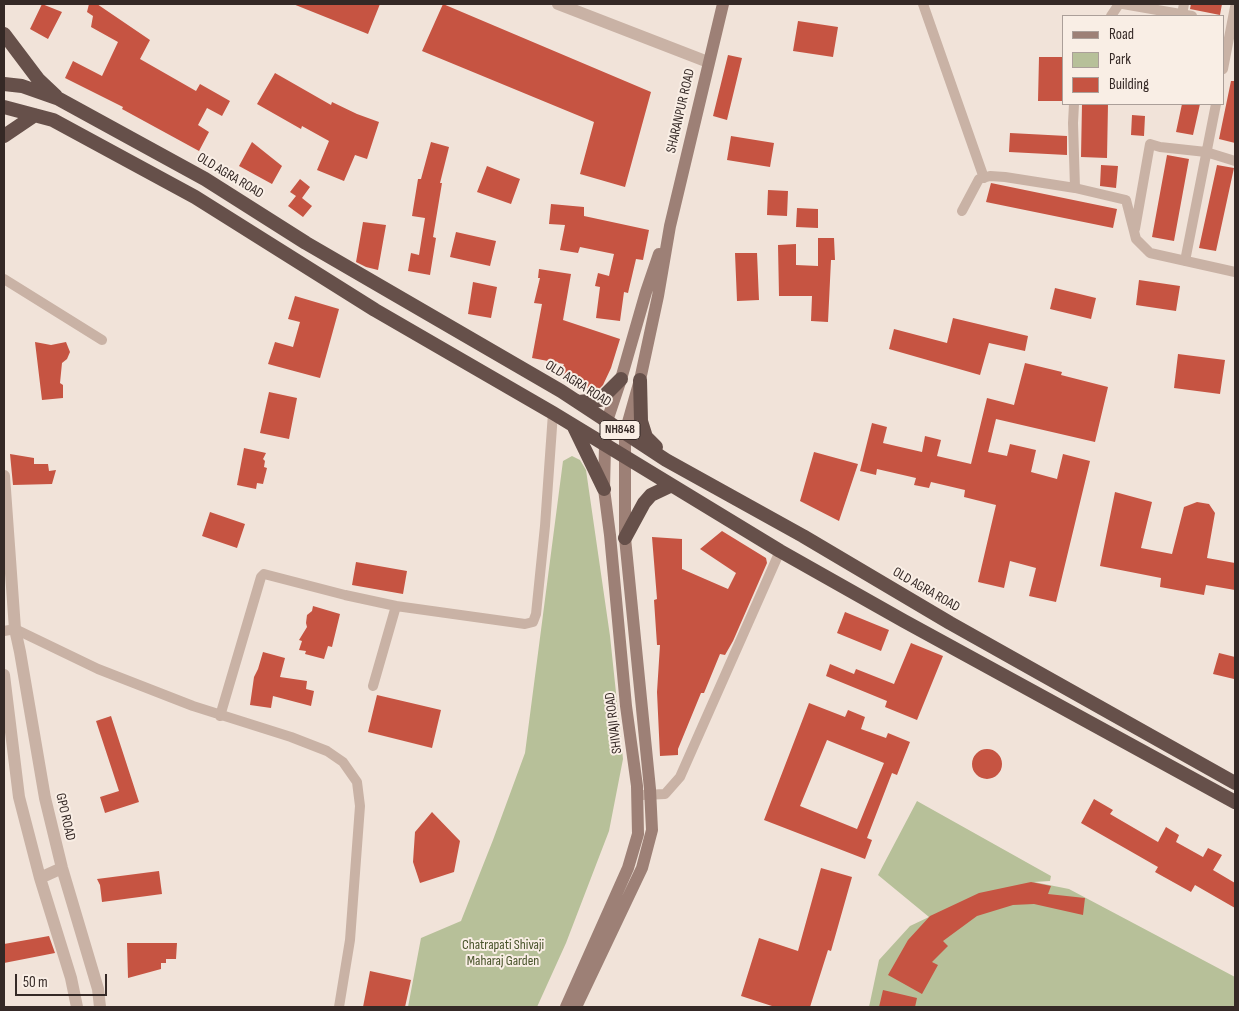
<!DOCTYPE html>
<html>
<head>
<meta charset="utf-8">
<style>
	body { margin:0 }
	#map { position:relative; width:1239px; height:1011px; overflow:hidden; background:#f1e3d9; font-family:"Sofia Sans Condensed",sans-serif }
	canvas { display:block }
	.frame { position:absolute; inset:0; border:5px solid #352926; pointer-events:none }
	.legend { position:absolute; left:1062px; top:15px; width:162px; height:90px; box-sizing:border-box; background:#f9eee5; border:1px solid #ab9f99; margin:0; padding:6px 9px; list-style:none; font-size:15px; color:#352926 }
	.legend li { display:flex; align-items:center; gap:10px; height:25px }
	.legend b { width:25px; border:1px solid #ab9f99 }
	.scale { position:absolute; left:15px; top:974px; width:92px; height:22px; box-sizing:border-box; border:2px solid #352926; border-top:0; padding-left:6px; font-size:15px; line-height:18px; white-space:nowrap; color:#352926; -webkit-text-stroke:4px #f9eee5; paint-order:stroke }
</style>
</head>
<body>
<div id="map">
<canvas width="1239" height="1011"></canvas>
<div class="frame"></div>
<ul class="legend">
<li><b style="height:6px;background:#9d8076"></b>Road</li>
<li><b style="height:14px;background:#b7c099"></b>Park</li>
<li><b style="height:14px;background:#c65442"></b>Building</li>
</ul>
<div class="scale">50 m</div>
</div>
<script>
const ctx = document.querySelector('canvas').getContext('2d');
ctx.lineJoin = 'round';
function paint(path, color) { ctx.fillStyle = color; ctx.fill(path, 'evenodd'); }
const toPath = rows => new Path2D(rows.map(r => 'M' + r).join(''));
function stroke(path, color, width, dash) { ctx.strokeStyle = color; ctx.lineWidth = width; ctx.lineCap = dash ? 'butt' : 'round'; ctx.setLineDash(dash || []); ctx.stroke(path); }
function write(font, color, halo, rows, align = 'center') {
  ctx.font = font + ' "Sofia Sans Condensed",sans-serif'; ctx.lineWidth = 4; ctx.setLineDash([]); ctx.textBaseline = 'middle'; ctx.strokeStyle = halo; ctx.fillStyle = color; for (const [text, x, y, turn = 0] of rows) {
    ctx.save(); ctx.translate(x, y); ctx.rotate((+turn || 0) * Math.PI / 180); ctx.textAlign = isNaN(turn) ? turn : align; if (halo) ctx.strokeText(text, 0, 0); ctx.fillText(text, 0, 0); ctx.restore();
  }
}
paint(toPath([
	[572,456,580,460,586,470,610,636,623,759,609,831,566,943,537,1007,408,1007,421,938,461,921,493,840,525,753,563,461],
	[917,801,1051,876,1050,881,1034,882,1069,889,1235,977,1235,1007,869,1007,879,960,910,926,929,917,878,875]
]), '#b7c099');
paint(toPath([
	[42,4,62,12,48,39,30,29],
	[89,4,97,4,150,40,140,59,196,91,200,84,230,101,222,116,207,108,198,125,209,132,199,151,122,109,123,107,65,78,73,61,102,76,118,42,91,27,93,16,87,12],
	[293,4,380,4,368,34],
	[443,4,651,92,625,187,580,174,594,122,422,51],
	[1191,4,1222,4,1220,15,1190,9],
	[798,21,838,27,833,57,793,51],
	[728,55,742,58,727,120,713,116],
	[1039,57,1063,57,1062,101,1038,101],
	[275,73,331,105,332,102,357,114,379,122,367,159,355,155,344,181,317,170,329,141,302,126,301,129,257,104],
	[1231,81,1235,81,1235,143,1219,139],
	[1082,104,1108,104,1107,158,1081,157],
	[1182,104,1200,104,1193,135,1176,132],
	[1132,115,1145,116,1144,136,1131,135],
	[1010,133,1067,136,1067,155,1009,152],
	[731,136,774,143,770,167,727,160],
	[252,142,282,166,272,184,239,166],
	[431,142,449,147,440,183,442,183,433,237,436,238,430,275,408,271,411,253,419,255,425,218,412,216,418,179,421,179],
	[1167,155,1189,159,1174,241,1152,237],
	[1101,165,1118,166,1116,188,1100,186],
	[1217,165,1234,168,1216,251,1199,248],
	[487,166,520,179,511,204,477,192],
	[300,179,310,187,302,198,312,206,303,217,288,206,296,196,290,192],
	[991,183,1117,209,1113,228,986,202],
	[768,190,788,191,787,216,767,215],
	[551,204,584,207,584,216,649,230,643,260,636,259,628,293,624,292,620,321,596,318,600,287,595,286,598,273,609,276,614,254,580,247,578,253,560,250,565,225,549,224],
	[797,208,818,209,818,228,796,227],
	[363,222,386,225,378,270,366,267,356,262],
	[456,232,496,241,490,266,450,257],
	[818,238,834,238,835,260,831,260,828,322,811,321,812,296,779,296,778,245,796,244,796,265,818,266],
	[735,253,757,253,759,300,737,301],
	[539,269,571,274,563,320,620,339,611,368,603,385,596,392,559,374,564,364,532,358,542,304,534,303,540,278,538,278],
	[1139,280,1180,286,1176,311,1136,305],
	[473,282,497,287,491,318,468,314],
	[1055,288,1096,298,1091,319,1050,309],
	[295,296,339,309,320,378,268,364,275,342,293,347,300,322,288,319],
	[953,318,1028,336,1025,351,989,343,980,375,889,349,894,329,947,343],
	[35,342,51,345,66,342,70,352,67,359,62,363,60,383,63,385,63,398,42,400],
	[1178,354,1225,360,1220,394,1174,388],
	[1025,363,1062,372,1061,375,1108,387,1095,442,996,419,988,452,1007,456,1010,444,1036,450,1031,472,1057,479,1063,454,1090,461,1056,602,1029,596,1036,568,1010,561,1004,588,978,582,996,505,964,497,965,490,931,482,929,488,914,485,916,478,877,469,876,475,860,471,872,423,887,427,883,443,922,452,925,436,941,440,937,456,971,464,987,398,1014,405],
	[269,392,297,398,289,439,260,433],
	[244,448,266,453,263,459,265,461,264,467,267,468,263,484,257,483,256,489,237,485],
	[814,452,858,464,839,521,800,501],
	[10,454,34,458,34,464,48,464,49,471,56,470,52,484,13,485],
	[1115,492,1152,502,1141,548,1172,554,1184,507,1197,502,1209,504,1215,513,1207,558,1235,563,1235,590,1206,585,1204,595,1160,587,1161,578,1100,566],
	[210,512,245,524,237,548,202,536],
	[722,531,766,558,767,563,733,641,725,655,720,654,704,693,701,693,678,749,678,755,660,756,657,692,660,645,657,645,654,600,657,599,652,537,682,539,682,569,728,589,736,573,700,549],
	[356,562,407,571,403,594,352,585],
	[313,606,340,614,332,647,328,646,324,659,305,654,306,651,299,650,302,641,299,640,307,627,306,623,307,615,312,611],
	[845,612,889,630,881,651,837,633],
	[911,643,943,656,917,720,885,707,887,701,826,676,830,664,854,674,856,669,894,684],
	[263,652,285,658,280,677,307,681,306,689,314,691,311,706,273,696,271,708,250,705,254,677,258,669],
	[1219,653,1235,657,1234,679,1213,674],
	[377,695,441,710,432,748,368,732],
	[809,703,845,717,848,710,865,717,861,729,886,738,888,733,910,742,897,775,892,773,867,838,872,840,865,859,764,820],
	[827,740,884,763,857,829,800,806],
	[111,716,139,802,105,813,100,797,119,791,96,721],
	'972 764a15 15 0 1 1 30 0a15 15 0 1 1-30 0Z',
	[1094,799,1113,810,1110,814,1158,842,1166,827,1179,835,1176,842,1203,857,1208,848,1222,855,1213,870,1235,883,1235,908,1195,885,1191,892,1155,872,1158,867,1081,823],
	[432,812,460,841,454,872,420,883,413,862,415,832],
	[821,868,852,877,831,951,828,950,810,1007,775,1007,741,996,759,938,798,951],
	[159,871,162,894,102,902,100,885,97,879],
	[1031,882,1051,886,1048,894,1085,898,1083,915,1034,904,1013,905,977,916,943,941,948,946,932,962,938,965,922,994,888,975,908,940,930,916,979,893],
	[49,936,55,953,4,963,4,944],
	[127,943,177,943,176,959,166,959,166,963,161,963,161,969,128,978],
	[370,971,411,980,405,1007,363,1007],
	[883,990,917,998,915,1007,879,1007]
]), '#c65442');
stroke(toPath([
	[923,4,984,178],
	[1123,4,1192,16],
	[1182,14,1184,4],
	[1111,16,1119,4],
	[1223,69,1235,7],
	[1074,104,1073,123,1075,188],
	[962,211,979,179,990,176,1005,177,1075,188,1126,200,1136,239,1150,253,1235,272],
	[1135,229,1150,144,1160,147,1206,152,1235,161],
	[1185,261,1216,104],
	[4,279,102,340],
	[4,631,15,629,98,669,193,706,291,737,327,751,343,762,357,782,360,806,350,940,339,1007],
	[373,686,396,606,525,624,533,622,536,614,545,526,553,413],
	[220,716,261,577,264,574,345,595,396,606],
	[643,795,665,794,680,777,780,551]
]), '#c9b2a5', 10);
stroke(toPath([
	[558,4,708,62],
	[4,476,15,629,20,652,45,798,62,868,98,989,100,1007],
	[4,675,19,797,40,878,71,978,77,1007],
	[40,878,62,868]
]), '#c9b2a5', 12);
stroke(toPath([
	[566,1007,628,868,638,834,637,786,626,706,610,535,604,489,605,446,607,421,621,379,646,292,659,254],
	[576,1007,642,868,652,830,650,789,625,538,625,433,640,380,658,296,670,226,723,4]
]), '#9d8076', 12);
stroke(toPath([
	[4,34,38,79,56,96],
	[4,84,22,86,59,99,205,179,306,243,561,391,666,460,803,536,950,623,1235,783],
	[4,107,53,120,195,197,375,310,553,413,780,551,904,621,1235,802],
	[4,136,35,115],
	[640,380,641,421,646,437,656,447],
	[578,402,600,400,621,379],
	[574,427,604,489],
	[625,538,644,503,651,495,670,486]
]), '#66504a', 14);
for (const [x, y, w] of [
	[620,430,40]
]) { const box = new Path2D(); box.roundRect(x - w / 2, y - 9.5, w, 19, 4); ctx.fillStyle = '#f9eee5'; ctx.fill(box); stroke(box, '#352926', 1); }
write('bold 12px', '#352926', null, [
	["NH848",620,430]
]);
write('14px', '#352926', '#f9eee5', [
	["SHARANPUR ROAD",681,111,-77],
	["OLD AGRA ROAD",230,176,31],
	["OLD AGRA ROAD",578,384,32],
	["OLD AGRA ROAD",926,590,30],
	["SHIVAJI ROAD",614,723,-97],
	["GPO ROAD",65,817,77]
]);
write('14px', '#48532a', '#f9eee5', [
	["Chatrapati Shivaji",503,945],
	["Maharaj Garden",503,961]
]);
</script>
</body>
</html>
